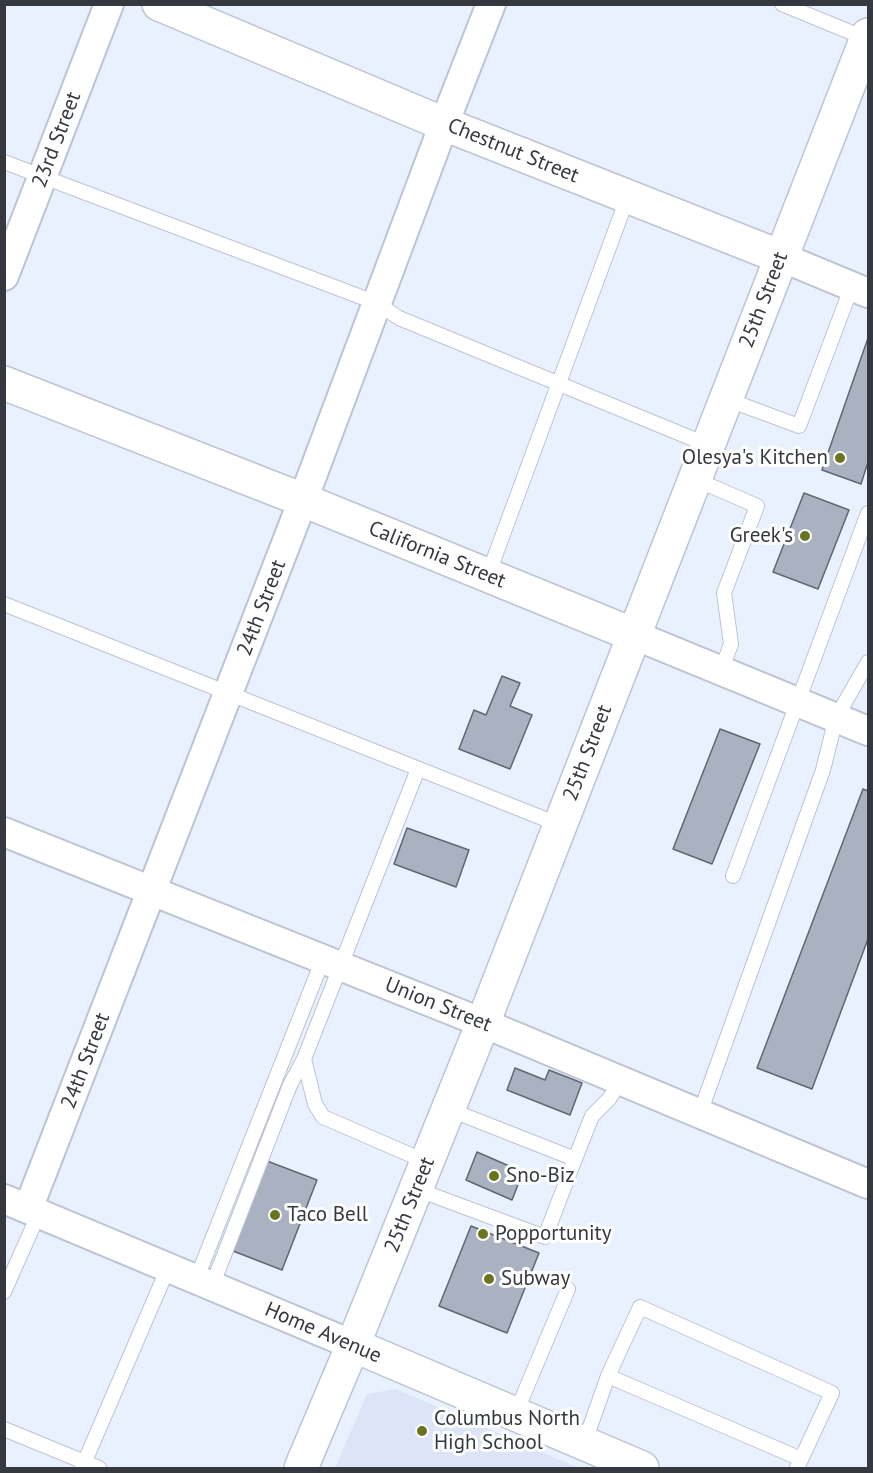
<!DOCTYPE html>
<html>
<head>
<meta charset="utf-8">
<style>
	body { margin:0 }
	#map { position:relative; width:873px; height:1473px; overflow:hidden; background:#eaf1fe; font-family:"PT Sans",sans-serif }
	canvas { display:block }
	.frame { position:absolute; inset:0; border:6px solid #35383f; pointer-events:none }
</style>
</head>
<body>
<div id="map">
<canvas width="873" height="1473"></canvas>
<div class="frame"></div>
</div>
<script>
const ctx = document.querySelector('canvas').getContext('2d');
ctx.lineJoin = 'round';
function paint(path, color) { ctx.fillStyle = color; ctx.fill(path, 'evenodd'); }
const toPath = rows => new Path2D(rows.map(r => 'M' + r).join(''));
function stroke(path, color, width, dash) { ctx.strokeStyle = color; ctx.lineWidth = width; ctx.lineCap = dash ? 'butt' : 'round'; ctx.setLineDash(dash || []); ctx.stroke(path); }
function write(font, color, halo, rows, align = 'center') {
  ctx.font = font + ' "PT Sans",sans-serif'; ctx.lineWidth = 6; ctx.setLineDash([]); ctx.textBaseline = 'middle'; ctx.strokeStyle = halo; ctx.fillStyle = color; for (const [text, x, y, turn = 0] of rows) {
    ctx.save(); ctx.translate(x, y); ctx.rotate((+turn || 0) * Math.PI / 180); ctx.textAlign = isNaN(turn) ? turn : align; if (halo) ctx.strokeText(text, 0, 0); ctx.fillText(text, 0, 0); ctx.restore();
  }
}
paint(toPath([
	[396,1389,579,1468,335,1468,367,1394]
]), '#dde4f7');
const building = toPath([
	[868,338,868,462,861,484,822,470,868,338],
	[804,493,849,510,818,589,773,572,804,493],
	[502,676,520,683,510,706,532,715,510,769,459,749,474,710,486,715,502,676],
	[720,729,760,744,712,864,673,849,720,729],
	[863,789,868,791,868,939,812,1089,757,1068,863,789],
	[407,828,469,850,456,887,394,864,407,828],
	[515,1068,545,1080,549,1070,582,1083,570,1115,507,1090,515,1068],
	[477,1152,523,1172,512,1200,466,1180,477,1152],
	[267,1161,317,1180,282,1270,233,1251,267,1161],
	[471,1226,539,1253,507,1333,439,1306,471,1226]
]);
paint(building, '#aab1c1');
stroke(building, '#606675', 1.5);
const lane = toPath([
	[782,4,867,39],
	[4,162,377,303,399,318,708,445],
	[726,399,799,426,852,286],
	[695,479,757,506,724,593,731,644,721,671],
	[488,575,628,196],
	[4,604,560,825],
	[418,769,304,1059,315,1104,323,1117,427,1162],
	[733,876,868,513],
	[700,1113,823,770,836,718,868,662],
	[575,1159,592,1116,609,1099,621,1080],
	[416,1189,545,1237,575,1159,448,1109],
	[196,1280,323,959],
	[212,1286,290,1085,304,1059],
	[4,1292,39,1213],
	[608,1376,801,1459],
	[515,1415,568,1289],
	[4,1429,99,1468],
	[584,1444,608,1376,640,1307,832,1393,797,1468],
	[82,1468,168,1268]
]);
const street = toPath([
	[781,257,868,293],
	[4,276,109,4],
	[634,635,868,731],
	[4,832,483,1023,868,1184],
	[4,1199,353,1345],
	[28,1209,303,500,444,124,491,4]
]);
const secondary = toPath([
	[159,4,444,124,781,257],
	[4,383,303,500,634,635],
	[353,1345,642,1468],
	[301,1468,353,1345,483,1023,868,35]
]);
stroke(lane, '#bcc4d4', 16);
stroke(street, '#bcc4d4', 32);
stroke(secondary, '#bcc4d4', 36);
stroke(lane, '#fff', 14);
stroke(street, '#fff', 28);
stroke(secondary, '#fff', 33);
for (const [x, y, r, color] of [
	[840,458,6,"#6a741e"],
	[805,536,6,"#6a741e"],
	[494,1176,6,"#6a741e"],
	[275,1215,6,"#6a741e"],
	[483,1234,6,"#6a741e"],
	[489,1279,6,"#6a741e"],
	[422,1431,6,"#6a741e"]
]) { const dot = new Path2D(); dot.arc(x, y, r, 0, 2 * Math.PI); ctx.fillStyle = color; ctx.fill(dot); stroke(dot, '#fefefe', 2); }
write('21px', '#35383f', '#fefefe', [
	["23rd Street",57,140,-69],
	["Chestnut Street",513,151,22],
	["25th Street",764,300,-69],
	["California Street",437,555,22],
	["24th Street",262,608,-69],
	["25th Street",588,753,-69],
	["Union Street",438,1005,22],
	["24th Street",86,1061,-69],
	["25th Street",410,1205,-68],
	["Home Avenue",323,1333,23]
]);
write('21px', '#35383f', '#fefefe', [
	["Olesya's Kitchen",828,458,"right"],
	["Greek's",793,536,"right"],
	["Sno-Biz",506,1176],
	["Taco Bell",287,1215],
	["Popportunity",495,1234],
	["Subway",501,1279],
	["Columbus North",434,1419],
	["High School",434,1443]
], 'left');
</script>
</body>
</html>
